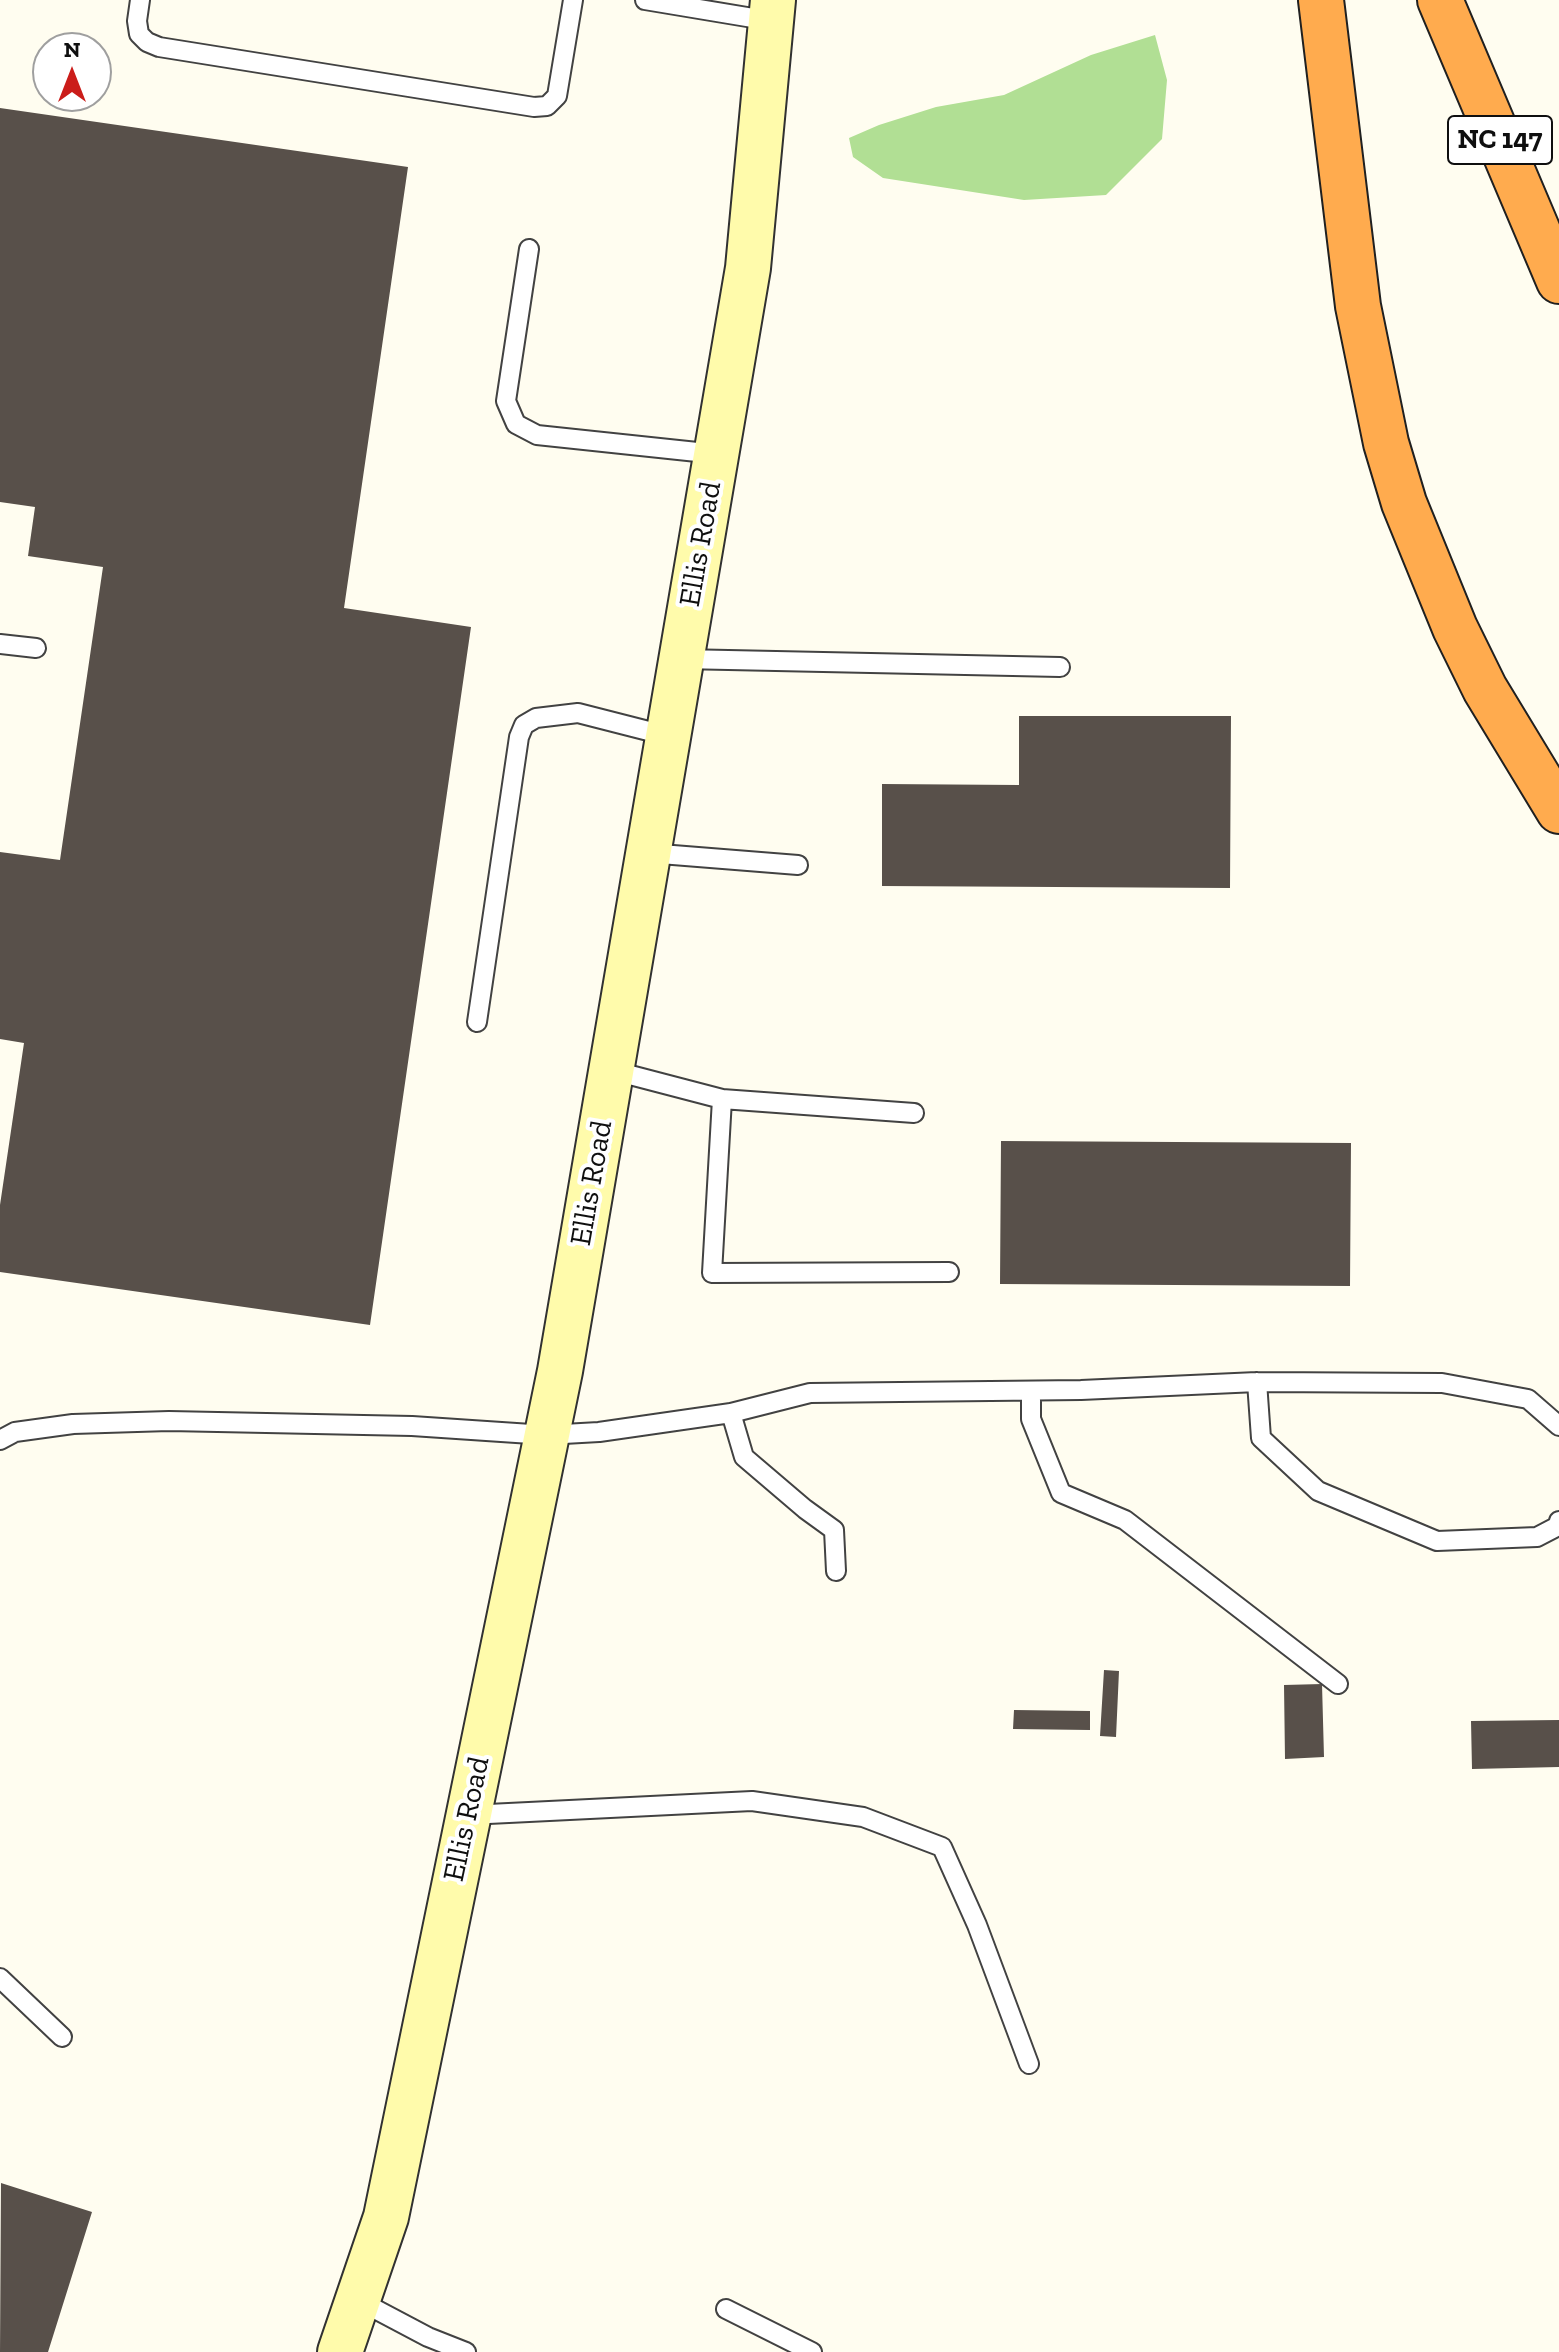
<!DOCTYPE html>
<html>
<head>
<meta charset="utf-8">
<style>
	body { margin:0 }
	#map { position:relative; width:1559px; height:2352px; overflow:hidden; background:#fffdf0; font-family:"Zilla Slab",serif }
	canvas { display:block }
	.north { position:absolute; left:32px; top:32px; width:80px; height:80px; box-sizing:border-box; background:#fff; border:2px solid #9f9f9f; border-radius:50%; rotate:0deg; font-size:22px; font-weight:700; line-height:32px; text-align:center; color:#0f0f0f }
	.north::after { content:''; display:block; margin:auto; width:28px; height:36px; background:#cb1d1a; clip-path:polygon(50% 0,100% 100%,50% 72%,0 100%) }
</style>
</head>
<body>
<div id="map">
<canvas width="1559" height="2352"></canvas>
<div class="north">N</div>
</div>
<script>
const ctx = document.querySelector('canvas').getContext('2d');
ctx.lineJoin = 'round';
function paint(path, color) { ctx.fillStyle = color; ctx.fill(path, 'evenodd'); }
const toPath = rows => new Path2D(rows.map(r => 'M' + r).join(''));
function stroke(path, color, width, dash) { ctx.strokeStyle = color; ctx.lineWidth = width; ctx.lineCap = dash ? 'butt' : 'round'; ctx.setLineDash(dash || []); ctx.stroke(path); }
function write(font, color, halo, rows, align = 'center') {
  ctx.font = font + ' "Zilla Slab",serif'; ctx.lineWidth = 8; ctx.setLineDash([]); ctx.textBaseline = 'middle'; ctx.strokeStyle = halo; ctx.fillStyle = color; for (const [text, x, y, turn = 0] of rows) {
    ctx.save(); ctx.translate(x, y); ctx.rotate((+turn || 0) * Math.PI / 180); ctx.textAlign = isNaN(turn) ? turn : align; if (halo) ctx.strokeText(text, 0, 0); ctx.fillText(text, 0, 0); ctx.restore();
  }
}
paint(toPath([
	[1155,35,1167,80,1162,139,1106,195,1024,200,883,178,853,157,849,138,879,125,936,107,1004,95,1091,55]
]), '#b1df94');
paint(toPath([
	[0,108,408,167,344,608,471,627,370,1325,0,1272,0,1205,24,1043,0,1039,0,852,60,860,103,567,28,556,35,507,0,502],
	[1019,716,1231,716,1230,888,882,886,882,784,1019,785],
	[1001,1141,1351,1143,1350,1286,1000,1284],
	[1104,1670,1119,1671,1116,1737,1100,1736],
	[1322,1684,1324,1757,1285,1759,1284,1685],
	[1014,1710,1090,1711,1090,1730,1013,1729],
	[1559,1720,1559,1767,1472,1769,1471,1721],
	[1,2183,92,2212,48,2352,0,2352]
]), '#58504a');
const lane = toPath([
	[140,0,137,21,139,34,147,42,159,47,534,107,547,106,557,96,573,0],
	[645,0,771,21],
	[529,249,506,401,516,424,537,435,716,454],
	[0,644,36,648],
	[681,659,1060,667],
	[648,853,798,865],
	[477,1022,519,737,524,725,536,718,578,713,668,736],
	[611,1070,722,1099,712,1273,949,1272],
	[722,1099,914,1113],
	[1257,1382,1261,1438,1318,1491,1437,1541,1537,1537,1558,1526,1559,1521],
	[1031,1391,1031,1419,1061,1493,1125,1520,1338,1684],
	[731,1413,744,1457,805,1509,834,1530,836,1571],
	[0,1440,15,1432,73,1424,169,1421,412,1426,546,1435,599,1432,731,1413,810,1393,1081,1390,1257,1382,1442,1383,1528,1399,1559,1426],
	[468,1815,752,1801,863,1817,942,1847,977,1925,1029,2064],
	[0,1978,62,2037],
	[358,2300,428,2337,466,2352],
	[726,2309,812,2352]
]);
const secondary = toPath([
	[340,2352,386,2217,560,1371,748,268,773,0]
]);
const highway = toPath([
	[1321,0,1358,306,1386,443,1404,503,1455,628,1485,689,1559,811],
	[1440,0,1559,281]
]);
stroke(lane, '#424242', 22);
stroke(secondary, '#313131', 48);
stroke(highway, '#202020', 48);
stroke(lane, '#fff', 18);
stroke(secondary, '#fffbab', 44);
stroke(highway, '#ffab4e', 44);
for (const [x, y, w] of [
	[1500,140,104]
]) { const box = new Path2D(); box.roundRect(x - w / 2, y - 24, w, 48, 6); ctx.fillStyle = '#fff'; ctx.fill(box); stroke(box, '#0f0f0f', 2); }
write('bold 28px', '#0f0f0f', null, [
	["NC 147",1500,140]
]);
write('30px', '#0f0f0f', '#fff', [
	["Ellis Road",701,544,-80],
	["Ellis Road",592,1183,-80],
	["Ellis Road",467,1819,-78]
]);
</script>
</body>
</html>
